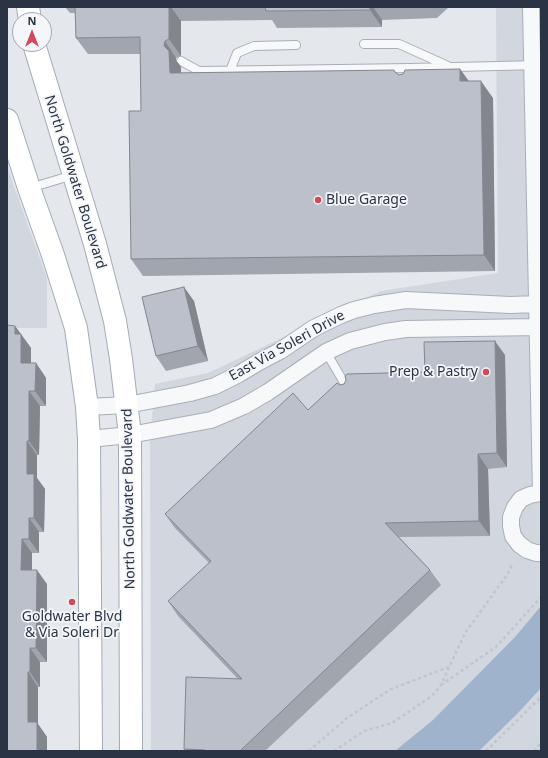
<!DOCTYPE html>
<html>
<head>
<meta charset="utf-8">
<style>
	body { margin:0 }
	#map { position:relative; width:548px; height:758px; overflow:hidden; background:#e4e7ec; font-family:"Noto Sans",sans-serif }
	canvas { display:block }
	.frame { position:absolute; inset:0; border:8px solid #2b3445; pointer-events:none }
	.north { position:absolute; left:12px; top:12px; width:40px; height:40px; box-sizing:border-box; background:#f4f6f9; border:1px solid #a4a8b1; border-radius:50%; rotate:0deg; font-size:11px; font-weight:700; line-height:16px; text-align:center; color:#2b3445 }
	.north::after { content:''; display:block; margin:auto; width:14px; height:18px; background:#d1495b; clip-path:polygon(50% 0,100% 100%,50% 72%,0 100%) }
</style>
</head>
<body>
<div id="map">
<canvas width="548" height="758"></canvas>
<div class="frame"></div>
<div class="north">N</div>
</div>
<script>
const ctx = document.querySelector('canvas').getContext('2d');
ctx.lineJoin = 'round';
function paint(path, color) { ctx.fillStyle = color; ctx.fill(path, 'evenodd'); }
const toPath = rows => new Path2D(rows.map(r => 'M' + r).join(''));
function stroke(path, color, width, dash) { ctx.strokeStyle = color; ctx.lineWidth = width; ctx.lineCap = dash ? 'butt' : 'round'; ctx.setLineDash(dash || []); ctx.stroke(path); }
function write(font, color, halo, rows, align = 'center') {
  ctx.font = font + ' "Noto Sans",sans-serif'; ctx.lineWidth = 3.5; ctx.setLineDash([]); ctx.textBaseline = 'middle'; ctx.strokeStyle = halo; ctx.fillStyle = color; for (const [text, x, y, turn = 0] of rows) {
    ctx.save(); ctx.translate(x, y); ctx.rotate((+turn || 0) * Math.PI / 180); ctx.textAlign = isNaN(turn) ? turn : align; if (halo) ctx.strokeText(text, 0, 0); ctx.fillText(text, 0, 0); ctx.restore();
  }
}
paint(toPath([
	[496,7,541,7,541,751,151,751,150,440,155,384,208,373,381,291,498,273],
	[7,167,47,278,47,328,7,328]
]), '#d2d6de');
paint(toPath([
	[541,606,541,688,518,713,479,751,395,751,433,720,515,637]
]), '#9fb4cc');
const service = toPath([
	[364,44,399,44,448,66],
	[181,61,199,71,410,68,541,65],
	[230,71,237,53,254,46,296,45],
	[30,188,73,175],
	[326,352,349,391]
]);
const minor = toPath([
	[531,7,541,493],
	[87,407,127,405,190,393,215,386,239,374,259,362,280,351,314,328,341,315,354,310,374,305,406,300,510,305,537,304],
	[89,439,130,435,211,420,244,406,268,392,326,352,350,341,385,332,406,329,538,327],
	[541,493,530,495,521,499,515,507,511,517,511,526,513,536,519,544,527,550,536,553,541,553]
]);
const primary = toPath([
	[28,7,30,20],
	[34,44,95,244,115,321,121,359,130,435,131,751],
	[7,120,29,188,53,255,76,328,87,407,89,439,91,751]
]);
stroke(service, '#a9aeb7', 10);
stroke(minor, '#a9aeb7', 18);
stroke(primary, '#a3abb8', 24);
stroke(toPath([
	[441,685,496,647,541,597],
	[309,751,347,718,391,689,449,667],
	[334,751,364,731,392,723,432,696,441,685,465,633,507,575,512,565],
	[486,751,541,697],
	[534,751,541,743]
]), '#c2c5cb', 2.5, [3, 3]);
stroke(service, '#f7f8fa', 8);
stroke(minor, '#f7f8fa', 16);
stroke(primary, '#fff', 22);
paint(toPath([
	[65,7,449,7,437,18,382,20,382,27,277,28,272,20,181,21,181,56,176,58,176,60,181,67,181,73,396,73,399,75,460,69,469,81,493,98,495,271,143,276,131,259,141,111,140,54,88,54,76,38,75,13,70,13],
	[194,301,208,361,166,371,156,356],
	[15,326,31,348,31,363,36,363,46,378,46,406,40,406,39,455,37,455,37,478,45,489,44,532,39,532,39,553,32,553,32,570,47,584,47,662,40,662,40,687,38,687,38,724,47,737,47,751,7,751],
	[505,355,507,467,488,469,490,536,399,537,430,570,441,585,265,751,185,751,184,749,238,679,178,616,168,601,209,563,175,528,165,514,308,410,340,385,425,372]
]), '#a1a5ae');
paint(toPath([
	[169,7,171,7,181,21,181,56,169,39],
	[370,7,373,7,382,20,382,27,370,10],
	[165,41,176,58,176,60,181,67,181,90,170,73,164,45],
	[460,69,472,86,460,81],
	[481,81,493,98,495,271,484,255],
	[184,287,194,301,208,361,198,346],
	[15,326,31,348,31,378,21,363,15,334],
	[495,341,505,355,507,467,497,453],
	[36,363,46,378,46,406,35,391],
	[29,391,40,406,39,455,29,441],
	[27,441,37,455,37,478,45,489,44,532,34,518,27,474],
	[478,454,488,469,490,536,479,521],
	[29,518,39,532,39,553,29,539],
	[22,539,32,553,32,584,21,570],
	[37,570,47,584,47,662,36,648],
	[30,648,40,662,40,687,30,672],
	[28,672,38,687,38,724,47,737,47,751,37,751,28,722]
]), '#83868d');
const building = toPath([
	[75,7,169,7,169,39,165,41,164,45,165,47,169,51,170,73,394,70,395,72,399,75,403,74,405,70,460,69,460,81,481,81,484,255,131,259,129,111,141,111,140,37,76,38,75,7],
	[265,7,370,7,370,10,266,11,265,7],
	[184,287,198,346,156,356,142,297,184,287],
	[7,325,15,326,15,334,21,334,21,363,36,363,35,391,29,391,29,441,27,441,27,474,34,474,34,518,29,518,29,539,22,539,21,570,37,570,36,648,30,648,30,672,28,672,28,722,37,722,37,751,7,751,7,325],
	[495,341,497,453,478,454,479,521,385,523,430,570,240,751,206,751,205,750,184,749,186,677,242,679,168,601,211,561,165,514,293,393,308,410,337,383,340,385,344,384,346,380,345,376,347,374,425,372,424,342,495,341]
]);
paint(building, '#bbc0ca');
stroke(building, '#83868d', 1);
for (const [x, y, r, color] of [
	[318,200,4,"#d1495b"],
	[486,372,4,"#d1495b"],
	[72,602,4,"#d1495b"]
]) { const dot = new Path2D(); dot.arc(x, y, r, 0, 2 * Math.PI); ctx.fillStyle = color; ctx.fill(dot); stroke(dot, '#f4f6f9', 1.5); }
write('14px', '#2b3445', '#f4f6f9', [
	["North Goldwater Boulevard",75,182,73],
	["East Via Soleri Drive",287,346,-29],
	["North Goldwater Boulevard",129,499,-91]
]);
write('14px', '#2b3445', '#f4f6f9', [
	["Blue Garage",326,200],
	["Prep & Pastry",478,372,"right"],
	["Goldwater Blvd",72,617,"center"],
	["& Via Soleri Dr",72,633,"center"]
], 'left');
</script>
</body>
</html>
